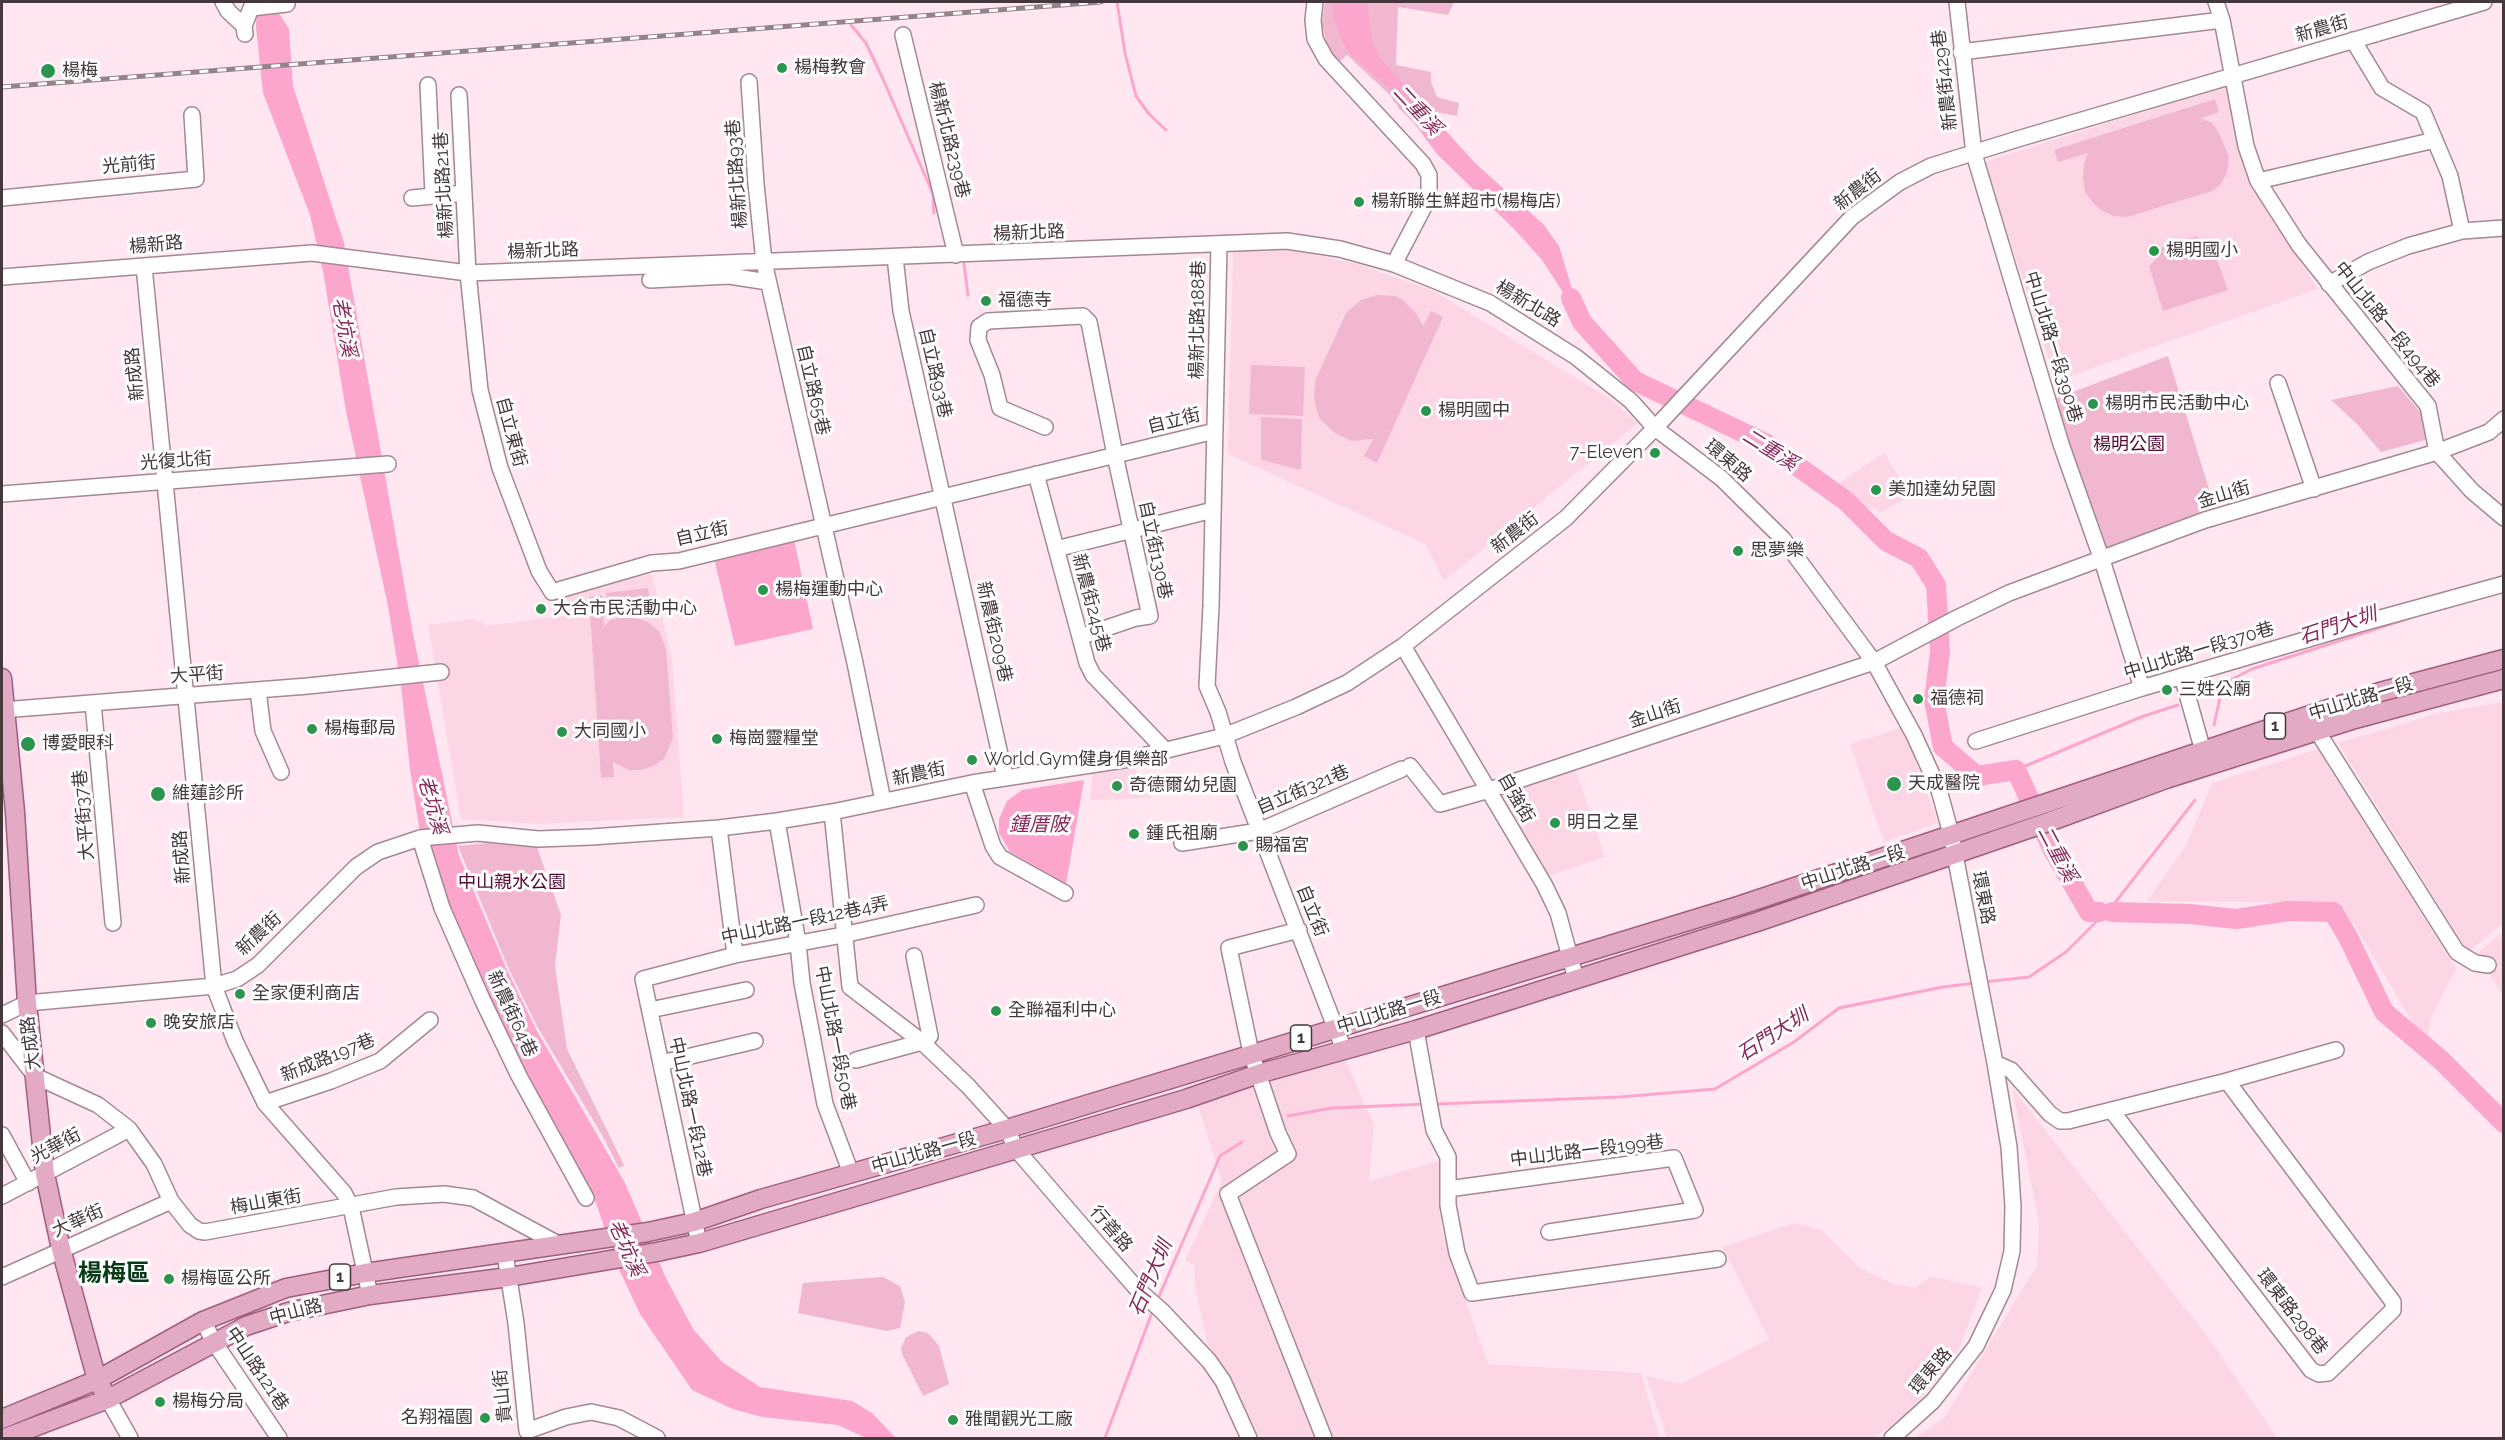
<!DOCTYPE html>
<html>
<head>
<meta charset="utf-8">
<style>
	body { margin:0 }
	#map { position:relative; width:2505px; height:1440px; overflow:hidden; background:#ffe6f0; font-family:Raleway,sans-serif }
	canvas { display:block }
	.frame { position:absolute; inset:0; border:3px solid #44383d; pointer-events:none }
</style>
</head>
<body>
<div id="map">
<canvas width="2505" height="1440"></canvas>
<div class="frame"></div>
</div>
<script>
const ctx = document.querySelector('canvas').getContext('2d');
ctx.lineJoin = 'round';
function paint(path, color) { ctx.fillStyle = color; ctx.fill(path, 'evenodd'); }
const toPath = rows => new Path2D(rows.map(r => 'M' + r).join(''));
function stroke(path, color, width, dash) { ctx.strokeStyle = color; ctx.lineWidth = width; ctx.lineCap = dash ? 'butt' : 'round'; ctx.setLineDash(dash || []); ctx.stroke(path); }
function write(font, color, halo, rows, align = 'center') {
  ctx.font = font + ' Raleway,"Noto Sans TC",sans-serif'; ctx.lineWidth = 6; ctx.setLineDash([]); ctx.textBaseline = 'middle'; ctx.strokeStyle = halo; ctx.fillStyle = color; for (const [text, x, y, turn = 0] of rows) {
    ctx.save(); ctx.translate(x, y); ctx.rotate((+turn || 0) * Math.PI / 180); ctx.textAlign = isNaN(turn) ? turn : align; if (halo) ctx.strokeText(text, 0, 0); ctx.fillText(text, 0, 0); ctx.restore();
  }
}
paint(toPath([
	[2230,84,2240,156,2268,214,2318,289,2056,381,1984,162],
	[1287,249,1357,264,1434,291,1610,399,1638,423,1444,581,1425,544,1228,454,1233,250],
	[1884,453,1911,496,1880,513,1873,507,1865,510,1839,483],
	[652,574,672,658,684,817,538,824,461,819,428,625,473,619,477,622,484,621,485,626,570,615,566,592],
	[2503,702,2503,924,2468,952,2338,743,2435,714],
	[1903,727,1938,823,1884,842,1850,744],
	[2318,749,2456,969,2430,1020,2428,1039,2415,1027,2356,927,2335,903,2147,901,2186,845,2212,783],
	[1574,764,1605,857,1547,876,1497,789],
	[1132,765,1152,798,1090,800,1093,769],
	[2503,932,2503,993,2499,989,2476,954],
	[1344,1056,1374,1125,1369,1181,1439,1161,1441,1229,1488,1364,1641,1373,1660,1438,1261,1438,1207,1342,1195,1286,1194,1265,1185,1260,1222,1182,1197,1102],
	[2012,1088,2211,1341,2277,1438,1915,1438,1945,1417,2037,1265,2039,1223],
	[1794,1223,1821,1230,1860,1268,1893,1284,1916,1287,1932,1276,1982,1288,1956,1356,1909,1413,1874,1438,1667,1438,1646,1376,1681,1384,1769,1339,1723,1247]
]), '#fdd6e6');
paint(toPath([
	[1325,2,1454,2,1448,15,1398,7,1396,65,1431,72,1431,82,1437,97,1459,103,1457,116,1405,106,1394,102,1391,96,1347,55,1338,63,1329,52,1325,37,1322,23],
	[2215,99,2219,112,2201,118,2212,123,2219,133,2229,157,2227,173,2221,184,2212,191,2127,217,2113,216,2101,210,2092,202,2085,191,2083,179,2084,164,2088,153,2058,162,2054,150],
	[2197,236,2202,244,2213,249,2228,290,2163,311,2149,266,2159,256,2162,247],
	[1377,295,1395,296,1403,300,1416,313,1423,326,1431,311,1443,317,1377,463,1364,456,1373,439,1352,441,1336,434,1319,418,1314,399,1315,381,1346,313,1361,300],
	[2168,356,2217,515,2102,560,2049,401],
	[1251,365,1305,367,1303,416,1249,414],
	[2398,386,2420,412,2427,426,2427,433,2425,440,2381,452,2357,424,2331,400],
	[1261,417,1302,419,1301,470,1261,460],
	[648,588,651,611,608,616,606,593],
	[602,595,604,627,610,620,618,618,635,618,648,622,659,631,666,649,673,738,664,759,653,766,641,770,629,770,613,762,614,777,601,778,589,597],
	[489,843,537,847,561,915,555,966,567,1049,624,1165,619,1168,602,1135,537,1026,508,967,458,846],
	[883,1277,900,1286,905,1302,900,1328,887,1331,798,1313,803,1283],
	[918,1331,928,1333,939,1346,949,1384,923,1396,902,1354,901,1348,906,1337]
]), '#f1b6d0');
paint(toPath([
	[257,2,278,12,289,29,293,86,344,243,413,634,459,856,507,970,537,1031,625,1183,666,1278,693,1329,722,1362,760,1387,852,1401,872,1413,896,1438,866,1438,838,1425,762,1417,733,1409,692,1390,640,1314,618,1267,596,1203,520,1068,474,971,419,827,410,769,401,685,388,606,346,411,323,271,310,215,263,93,256,27],
	[1333,2,1367,2,1372,40,1379,57,1475,163,1544,225,1559,246,1582,322,1542,260,1514,229,1437,154,1414,123,1399,108,1387,87,1347,51,1333,17],
	[792,530,813,629,735,646,712,550],
	[1084,780,1066,884,1010,852,999,833,999,819,1007,801,1022,790]
]), '#fca6cd');
stroke(toPath([
	[1117,2,1125,53,1136,96,1149,114,1166,130],
	[851,25,866,43,883,79,933,194,934,213],
	[964,264,968,295],
	[2214,725,2223,684,2252,669,2410,618],
	[2016,770,2141,717,2178,705],
	[1984,982,2029,977,2066,952,2114,904,2195,800],
	[1436,1104,1620,1097,1715,1089,1794,1042,1839,1008,1943,987,1975,983],
	[1288,1116,1332,1108,1426,1104],
	[1157,1301,1220,1156,1242,1142],
	[1105,1438,1153,1310]
]), '#fca6cd', 3);
stroke(toPath([
	[1571,298,1582,322,1635,381,1765,443,1846,501,1886,541,1919,558,1936,585,1940,652,1934,700,1943,747,1977,776,2016,770,2053,850,2089,912,2100,912],
	[2112,912,2190,914,2236,919,2289,911,2333,912,2348,937,2384,1012,2441,1060,2504,1123]
]), '#fca6cd', 20);
const minor = toPath([
	[223,2,228,11,244,26,245,34],
	[1315,2,1313,20,1315,39,1326,59,1423,164,1429,175,1429,197,1394,264],
	[1957,2,1974,154,2061,444,2102,560,2142,688],
	[2216,2,2222,20,2246,146,2258,181,2299,245,2428,406,2437,452,2472,491,2504,518],
	[244,26,251,8,287,4],
	[903,35,956,255],
	[2353,40,2382,88,2423,112,2450,176,2462,231],
	[1961,52,2222,20],
	[749,82,756,184,764,262,855,663,883,801],
	[428,85,433,195],
	[459,95,468,273,480,390,500,468,539,571,552,592,652,563,679,561,1215,431],
	[2258,181,2435,140],
	[2,198,196,179,192,115],
	[412,198,464,193],
	[1219,245,1211,606,1207,686,1218,712,1233,762,1344,1050],
	[895,257,901,311,1005,777],
	[144,266,214,986,235,1041,265,1103,344,1193,351,1207,370,1295],
	[2,277,312,253,468,273,1287,241,1340,249,1394,264,1490,303,1576,357,1631,401,1655,428,1721,478,1783,539,1874,662,1914,735,1939,790,1951,834,1995,1063,2009,1147,2013,1206,2012,1251,2003,1290,1976,1346,1933,1401,1892,1438],
	[650,280,729,276,768,282],
	[2329,284,2368,262,2408,246,2462,231,2504,228],
	[2278,383,2314,489],
	[1045,427,1000,408,992,375,978,340,979,327,988,321,1083,316,1089,322,1115,455,1150,616,1136,618,1080,637],
	[1036,474,1087,663,1093,675,1166,751],
	[2,494,388,464],
	[1056,549,1213,510],
	[1403,646,1544,884,1558,913,1576,979],
	[2182,676,2203,751],
	[258,690,263,731,281,772],
	[93,703,113,923],
	[2,710,308,686,441,672],
	[2315,723,2317,731,2457,952,2475,963,2488,965],
	[1976,741,2142,688,2359,624,2504,584],
	[1410,766,1440,804,1489,790,1874,662,1957,618,2009,593,2205,520,2437,452,2489,432,2504,419],
	[972,783,993,846,1000,857,1065,893],
	[832,812,850,987,922,1042,968,1086,1007,1129,1016,1149,1095,1241,1138,1290,1162,1311,1209,1361,1223,1381,1249,1438],
	[777,821,798,943,802,983,825,1104,851,1173],
	[719,828,735,955],
	[420,838,442,908,482,999,519,1076,586,1198],
	[1182,843,1259,831,1402,769],
	[1299,930,1229,948,1251,1053,1278,1133,1288,1154,1228,1194,1324,1438],
	[650,1010,746,990],
	[2,1015,27,1003,214,986,237,979,258,965,356,867,378,852,420,838,478,833,538,839,591,837,719,828,777,821,832,812,972,783,1130,759,1224,736,1296,707,1347,683,1403,646,1566,518,1655,428,1852,217,1900,182,1931,166,2021,138,2484,2],
	[1416,1030,1434,1130,1448,1157,1448,1205,1457,1253,1472,1293,1718,1259],
	[2,1033,35,1076,98,1105,129,1129,154,1164,171,1201,190,1225,199,1231,205,1232,396,1197,444,1194,473,1198,560,1245],
	[856,1060,922,1042,930,1036,914,956],
	[661,1063,755,1041],
	[1995,1063,2011,1070,2050,1114,2060,1121,2068,1121,2227,1081,2336,1050],
	[265,1103,331,1081,380,1061,430,1020],
	[2112,1111,2311,1370,2319,1374,2328,1373,2393,1310,2393,1302,2227,1081],
	[2,1135,28,1183],
	[1448,1189,1674,1158,1695,1210,1549,1232],
	[2,1196,129,1129],
	[699,1243,643,979,735,955,843,935,976,905],
	[505,1254,516,1323,527,1431,566,1417,591,1412,619,1418,657,1438],
	[2,1277,171,1201],
	[203,1321,214,1342,279,1438],
	[108,1399,130,1438]
]);
const major = toPath([
	[2,678,15,812,27,1003,45,1174,61,1249,97,1380,103,1390],
	[2,1419,97,1380,203,1321,286,1288,365,1273,648,1232,694,1222,761,1199,1007,1129,1741,905,2313,714,2380,692,2504,659],
	[5,1438,108,1399,246,1326,288,1312,370,1295,509,1277,657,1252,699,1243,1186,1099,1258,1074,1416,1030,1757,922,2057,819,2166,779,2355,719,2504,679]
]);
stroke(minor, '#a48893', 18);
stroke(major, '#9f5e7d', 21);
stroke(minor, '#fff', 15);
stroke(major, '#e3aac5', 18);
const rail = toPath([
	[2,87,1101,2]
]);
stroke(rail, '#95838a', 5);
stroke(rail, '#fff', 3, [9]);
for (const [x, y, r, color] of [
	[782,68,6,"#2c954d"],
	[48,71,8,"#2c954d"],
	[1359,202,6,"#2c954d"],
	[2154,251,6,"#2c954d"],
	[986,301,6,"#2c954d"],
	[2093,404,6,"#2c954d"],
	[1426,411,6,"#2c954d"],
	[1655,453,6,"#2c954d"],
	[1876,490,6,"#2c954d"],
	[1738,551,6,"#2c954d"],
	[763,590,6,"#2c954d"],
	[541,609,6,"#2c954d"],
	[2167,690,6,"#2c954d"],
	[1918,699,6,"#2c954d"],
	[312,729,6,"#2c954d"],
	[562,732,6,"#2c954d"],
	[717,739,6,"#2c954d"],
	[28,744,8,"#2c954d"],
	[972,760,6,"#2c954d"],
	[1894,784,8,"#2c954d"],
	[1117,786,6,"#2c954d"],
	[158,794,8,"#2c954d"],
	[1555,823,6,"#2c954d"],
	[1134,834,6,"#2c954d"],
	[1243,846,6,"#2c954d"],
	[240,994,6,"#2c954d"],
	[996,1011,6,"#2c954d"],
	[151,1023,6,"#2c954d"],
	[169,1279,6,"#2c954d"],
	[160,1402,6,"#2c954d"],
	[485,1418,6,"#2c954d"],
	[953,1420,6,"#2c954d"]
]) { const dot = new Path2D(); dot.arc(x, y, r, 0, 2 * Math.PI); ctx.fillStyle = color; ctx.fill(dot); stroke(dot, '#fff', 2); }
for (const [x, y, w] of [
	[2275,726,21],
	[1301,1038,21],
	[340,1277,21]
]) { const box = new Path2D(); box.roundRect(x - w / 2, y - 13, w, 26, 4.5); ctx.fillStyle = '#fff'; ctx.fill(box); stroke(box, '#44383d', 1.5); }
write('bold 16px', '#44383d', null, [
	["1",2275,726],
	["1",1301,1038],
	["1",340,1277]
]);
write('18px', '#44383d', '#fff', [
	["新農街",2322,29,-16],
	["新農街429巷",1945,80,-97],
	["楊新北路239巷",949,140,76],
	["光前街",129,165,-5],
	["楊新北路93巷",737,174,-94],
	["楊新北路21巷",444,185,-93],
	["新農街",1858,190,-38],
	["楊新北路",1029,233,-2],
	["楊新路",156,245,-5],
	["楊新北路",543,251,-2],
	["楊新北路",1528,304,31],
	["楊新北路188巷",1198,320,-89],
	["中山北路一段494巷",2387,325,51],
	["中山北路一段390巷",2053,347,73],
	["自立路93巷",935,373,77],
	["新成路",135,374,-96],
	["自立路65巷",813,390,77],
	["自立街",1174,421,-14],
	["自立東街",511,432,75],
	["光復北街",176,461,-4],
	["環東路",1728,461,40],
	["金山街",2224,495,-17],
	["新農街",1515,533,-38],
	["自立街",702,534,-13],
	["自立街130巷",1155,550,78],
	["新農街245巷",1091,603,75],
	["新農街209巷",994,632,77],
	["中山北路一段370巷",2199,651,-17],
	["大平街",197,675,-4],
	["中山北路一段",2361,699,-17],
	["金山街",1655,714,-18],
	["新農街",919,774,-12],
	["自立街321巷",1303,790,-23],
	["自強街",1516,798,60],
	["大平街37巷",84,815,-95],
	["新成路",182,857,-94],
	["中山北路一段",1853,868,-18],
	["環東路",1983,898,79],
	["自立街",1312,911,68],
	["中山北路一段12巷4弄",805,921,-12],
	["新農街",259,934,-43],
	["中山北路一段",1389,1012,-17],
	["新農街64巷",512,1014,65],
	["中山北路一段50巷",835,1038,79],
	["大成路",31,1043,-97],
	["新成路197巷",328,1058,-22],
	["中山北路一段12巷",690,1107,78],
	["光華街",56,1146,-28],
	["中山北路一段199巷",1587,1151,-7],
	["中山北路一段",924,1153,-16],
	["梅山東街",266,1202,-10],
	["大華街",78,1221,-24],
	["行善路",1111,1229,49],
	["中山路",296,1312,-15],
	["環東路298巷",2292,1312,52],
	["中山路121巷",257,1369,56],
	["環東路",1931,1371,-50],
	["貴山街",503,1396,-96]
]);
write('18px', '#44383d', '#fff', [
	["楊梅教會",794,68],
	["楊梅",62,71],
	["楊新聯生鮮超市(楊梅店)",1371,202],
	["楊明國小",2166,251],
	["福德寺",998,301],
	["楊明市民活動中心",2105,404],
	["楊明國中",1438,411],
	["7-Eleven",1643,453,"right"],
	["美加達幼兒園",1888,490],
	["思夢樂",1750,551],
	["楊梅運動中心",775,590],
	["大合市民活動中心",553,609],
	["三姓公廟",2179,690],
	["福德祠",1930,699],
	["楊梅郵局",324,729],
	["大同國小",574,732],
	["梅崗靈糧堂",729,739],
	["博愛眼科",42,744],
	["World Gym健身俱樂部",984,760],
	["天成醫院",1908,784],
	["奇德爾幼兒園",1129,786],
	["維蓮診所",172,794],
	["明日之星",1567,823],
	["鍾氏祖廟",1146,834],
	["賜福宮",1255,846],
	["全家便利商店",252,994],
	["全聯福利中心",1008,1011],
	["晚安旅店",163,1023],
	["楊梅區公所",181,1279],
	["楊梅分局",172,1402],
	["名翔福園",473,1418,"right"],
	["雅聞觀光工廠",965,1420]
], 'left');
write('18px', '#540935', '#fff', [
	["楊明公園",2129,445],
	["中山親水公園",512,883]
]);
write('italic 20px', '#89285d', '#fff', [
	["二重溪",1417,110,47],
	["老坑溪",344,327,80],
	["二重溪",1770,450,32],
	["石門大圳",2338,626,-18],
	["老坑溪",432,805,74],
	["鍾厝陂",1039,825],
	["二重溪",2057,854,62],
	["石門大圳",1773,1035,-33],
	["老坑溪",626,1248,66],
	["石門大圳",1151,1278,-67]
]);
write('bold 24px', '#053a17', '#fff', [
	["楊梅區",114,1274]
]);
</script>
</body>
</html>
